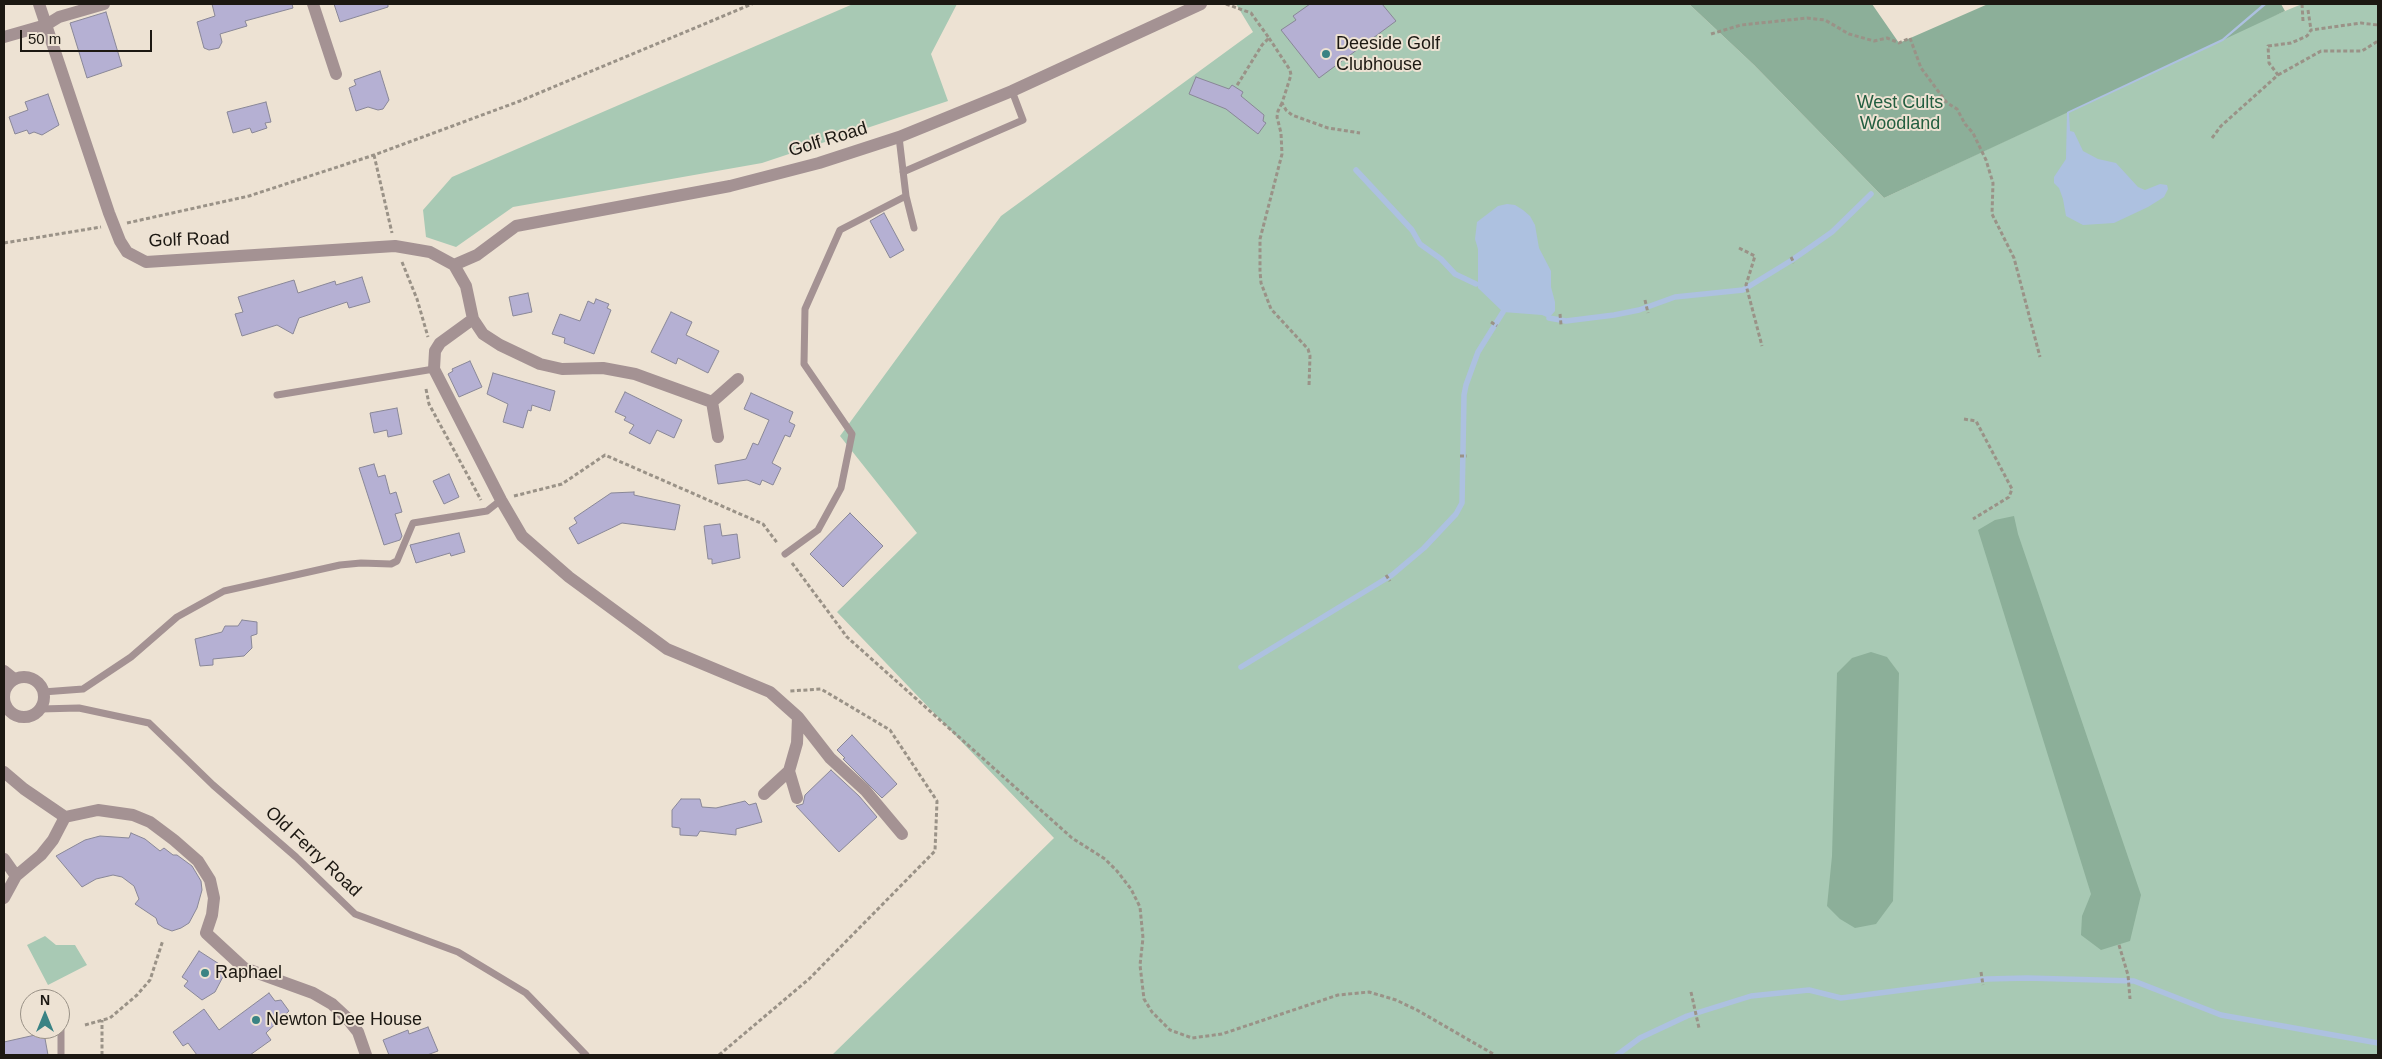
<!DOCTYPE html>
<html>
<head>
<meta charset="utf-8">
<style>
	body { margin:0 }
	#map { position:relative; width:2382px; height:1059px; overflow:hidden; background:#ede2d3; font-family:Helvetica,sans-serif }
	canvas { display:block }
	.frame { position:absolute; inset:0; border:5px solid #1c1812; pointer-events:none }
	.north { position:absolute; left:20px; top:989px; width:50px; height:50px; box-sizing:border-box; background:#ede2d3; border:1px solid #999186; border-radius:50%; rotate:0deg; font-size:14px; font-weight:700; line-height:20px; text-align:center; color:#1c1812 }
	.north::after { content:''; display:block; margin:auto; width:18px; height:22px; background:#3a8384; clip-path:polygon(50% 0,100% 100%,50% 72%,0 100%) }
	.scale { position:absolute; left:20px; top:30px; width:132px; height:22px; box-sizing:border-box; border:2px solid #1c1812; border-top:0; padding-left:6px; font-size:15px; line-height:18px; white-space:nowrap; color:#1c1812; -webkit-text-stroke:4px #ede2d3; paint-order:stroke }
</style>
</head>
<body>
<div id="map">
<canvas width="2382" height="1059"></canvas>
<div class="frame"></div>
<div class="north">N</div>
<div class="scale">50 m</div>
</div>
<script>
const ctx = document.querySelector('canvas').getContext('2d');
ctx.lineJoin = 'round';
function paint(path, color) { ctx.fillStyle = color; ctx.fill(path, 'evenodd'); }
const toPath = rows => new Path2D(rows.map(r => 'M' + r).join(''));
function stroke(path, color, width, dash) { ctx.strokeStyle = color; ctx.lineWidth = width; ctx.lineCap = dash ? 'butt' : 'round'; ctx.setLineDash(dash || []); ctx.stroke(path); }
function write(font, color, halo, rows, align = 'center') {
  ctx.font = font + ' Helvetica,sans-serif'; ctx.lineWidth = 4; ctx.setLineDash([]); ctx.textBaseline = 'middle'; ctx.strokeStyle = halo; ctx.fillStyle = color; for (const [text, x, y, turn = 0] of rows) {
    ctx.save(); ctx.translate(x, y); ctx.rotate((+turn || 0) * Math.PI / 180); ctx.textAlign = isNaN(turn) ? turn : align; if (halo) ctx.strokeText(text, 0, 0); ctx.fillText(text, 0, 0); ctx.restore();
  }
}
paint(toPath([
	[853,4,957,4,931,54,948,101,762,163,513,207,456,247,426,237,423,210,452,177],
	[1236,4,1689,4,1754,65,1884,198,2256,23,2302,4,2378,4,2378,1055,832,1055,1054,838,837,612,917,533,840,436,1001,216,1253,32],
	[45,936,56,945,75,945,87,965,48,985,27,945]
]), '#a8c9b4');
paint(toPath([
	[1689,4,1872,4,1899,43,1988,4,2281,4,2285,11,1884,198,1754,65],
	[2014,516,2018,534,2141,895,2130,941,2101,950,2081,935,2082,916,2091,894,1978,530,1995,520],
	[1871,652,1887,657,1899,673,1893,901,1876,924,1855,928,1840,919,1827,906,1832,856,1837,673,1852,658]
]), '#8caf99');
paint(toPath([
	[2263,4,2267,4,2223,41,2069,113,2070,131,2074,132,2083,151,2098,159,2116,163,2138,187,2145,190,2160,184,2167,185,2168,189,2164,197,2148,207,2114,223,2083,225,2066,216,2063,199,2059,188,2054,183,2054,177,2066,159,2067,112,2222,39],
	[1507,204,1515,205,1523,210,1530,216,1535,225,1539,248,1551,271,1551,287,1555,302,1555,311,1549,318,1542,315,1503,312,1478,288,1478,249,1475,239,1477,222,1498,206]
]), '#adc1e0');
stroke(toPath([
	[1356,170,1412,230,1420,244,1441,259,1455,274,1476,284],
	[1549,318,1566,321,1614,315,1639,310,1675,297,1743,290,1792,260,1832,232,1871,194],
	[1241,667,1392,575,1424,548,1456,514,1462,503,1464,395,1466,385,1478,352,1503,312],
	[1617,1055,1640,1038,1687,1016,1751,996,1809,990,1841,998,1987,979,2027,978,2134,981,2221,1015,2378,1043]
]), '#adc1e0', 5.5);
const building = toPath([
	[212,4,292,4,293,8,245,21,247,26,220,34,222,42,219,48,209,50,204,48,197,22,215,16,212,4],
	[334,4,388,4,388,7,340,22,334,4],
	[1310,4,1382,4,1396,21,1319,78,1281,30,1296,20,1293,16,1310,4],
	[106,12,122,66,87,78,70,23,106,12],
	[380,71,389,100,383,109,378,110,368,107,356,111,349,88,356,85,354,80,380,71],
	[1196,77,1229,89,1232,85,1243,92,1241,96,1264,115,1263,121,1266,123,1258,134,1226,109,1189,94,1196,77],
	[48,94,59,125,42,135,34,132,29,134,27,130,15,134,9,117,28,110,25,102,48,94],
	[266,102,271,122,265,123,267,128,252,133,250,128,233,133,227,112,266,102],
	[884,213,904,250,890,258,870,221,884,213],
	[362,277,370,302,349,308,347,302,299,318,293,334,277,325,242,336,235,314,243,312,238,297,294,280,298,293,335,281,336,285,362,277],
	[528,293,532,312,513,316,509,297,528,293],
	[596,299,609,304,607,308,611,310,594,354,564,343,565,338,552,334,560,314,580,321,588,301,594,304,596,299],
	[671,312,692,322,686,335,719,351,708,373,678,358,676,364,651,352,671,312],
	[470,361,482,387,459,397,448,374,453,371,452,369,470,361],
	[493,373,555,391,550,411,532,405,531,411,528,410,523,428,503,422,508,404,487,394,493,373],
	[625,392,682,420,674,438,657,430,650,444,629,433,634,425,624,420,626,417,615,412,625,392],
	[751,393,793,412,789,422,795,425,790,437,785,435,772,463,781,468,773,485,762,480,760,485,747,480,718,484,715,465,746,459,753,443,758,445,769,420,744,409,751,393],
	[397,408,402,434,388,437,387,430,374,433,370,413,397,408],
	[374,464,378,477,385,475,390,494,396,492,402,512,395,514,402,536,400,540,384,545,359,468,374,464],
	[449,474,459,497,444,504,433,481,449,474],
	[634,492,634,495,680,505,675,530,622,523,578,544,569,528,577,523,574,518,611,493,634,492],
	[850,513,883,546,843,587,810,554,850,513],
	[720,524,722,536,737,534,740,558,712,564,712,559,708,559,704,526,720,524],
	[459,533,465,552,451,556,450,553,416,563,410,545,459,533],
	[242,620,257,622,257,634,251,636,252,648,244,656,213,659,213,665,200,666,195,639,222,632,225,626,238,626,242,620],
	[852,735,897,784,882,798,843,759,845,758,837,750,852,735],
	[831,770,859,796,877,817,839,852,796,806,803,804,805,795,831,770],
	[681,799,700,799,702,807,716,808,745,801,749,805,756,803,762,822,736,829,736,835,700,831,697,836,680,835,680,828,672,827,672,810,681,799],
	[131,833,145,839,160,851,164,848,173,855,177,855,192,866,201,881,202,890,197,908,189,923,181,928,172,931,164,928,158,924,156,918,135,904,139,899,134,886,122,877,113,875,96,879,82,887,56,856,85,840,100,836,129,838,131,833],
	[199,951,227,969,215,992,202,1000,184,986,188,981,182,977,199,951],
	[269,993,275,1001,281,1000,289,1011,266,1033,271,1040,250,1055,197,1055,188,1043,183,1046,173,1032,204,1009,219,1030,269,993],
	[428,1027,438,1051,427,1055,389,1055,383,1040,408,1030,409,1034,428,1027],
	[44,1033,48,1055,4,1055,4,1042,44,1033]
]);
paint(building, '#b5b0d3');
stroke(building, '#898797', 1);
stroke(toPath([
	[1226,4,1251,13,1269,38,1262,45,1236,87],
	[2302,4,2303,21],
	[2308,10,2311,30],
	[1711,34,1741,25,1807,18,1825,20,1849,34,1874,41,1887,38,1899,43,1910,38,1921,68,1947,103,1957,109,1965,124,1973,133,1986,160,1993,183,1992,214,2014,258,2040,357],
	[1269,38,1290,70,1291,75,1282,103,1286,110,1292,115,1328,128,1360,133],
	[2278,75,2321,51,2362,51,2378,41],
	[1282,103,1278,111,1277,117,1281,133,1282,154,1260,239,1260,271,1261,283,1271,309,1308,349,1310,356,1309,386],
	[2212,138,2221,126,2278,75,2269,63,2268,46,2291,43,2307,36,2311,30,2361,23,2378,25],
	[374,155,392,233],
	[127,223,249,196,374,155,520,101,752,4],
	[4,243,101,227],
	[1739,248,1755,256,1746,285,1762,346],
	[1791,257,1794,263],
	[402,262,417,299,428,337],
	[1645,300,1648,313],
	[1560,314,1561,325],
	[1491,322,1497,326],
	[426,389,429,404,481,500],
	[1964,419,1976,421,2012,489,2009,497,1973,519],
	[1460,456,1467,456],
	[514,496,562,484,605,455,763,524,778,544],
	[792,563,847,637,1072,838,1105,859,1117,871,1131,889,1140,907,1143,938,1140,965,1144,999,1152,1012,1170,1030,1192,1038,1222,1034,1338,995,1369,992,1396,1000,1417,1010,1495,1055],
	[1386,575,1390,581],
	[2119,945,2128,975,2130,999],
	[1981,972,1983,985],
	[1691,992,1699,1028],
	[85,1025,110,1018,137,995,150,980,163,940],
	[102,1055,102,1020],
	[719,1055,809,979,935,851,937,801,890,730,821,689,790,691]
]), '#9a9287', 3, [4, 2.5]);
stroke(toPath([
	[899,137,906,196,914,228],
	[903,172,1023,120,1012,91],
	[277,395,434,369],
	[785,554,818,530,841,488,852,434,804,364,805,309,840,230,906,196],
	[43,692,83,689,131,657,177,617,224,591,340,565,361,563,391,564,397,561,413,523,487,511,501,500],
	[40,709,79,708,149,723,213,785,296,857,355,914,458,952,526,993,586,1055],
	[61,1028,61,1055]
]), '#a49293', 7);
stroke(toPath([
	[39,4,109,213,120,241,127,252,146,262,395,246,430,252,454,265,466,286,473,319,483,334,500,345,540,364,562,369,603,368,635,374,712,402],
	[313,4,336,74],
	[4,37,46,25,59,17,104,4],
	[454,265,477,255,516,226,730,186,819,163,899,137,1012,91,1201,4],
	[473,319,440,343,435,351,434,369,501,500,522,536,569,577,667,649,770,692,798,717,830,758,865,790,902,834],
	[718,437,712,402,738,379],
	[4,671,14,679],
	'4 697a20 20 0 1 1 40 0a20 20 0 1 1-40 0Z',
	[789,771,797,798],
	[4,772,24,789,65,817],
	[764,794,789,771,797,743,798,717],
	[4,859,16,876],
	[4,898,16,876,41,855,53,840,65,817,98,810,133,815,150,822,174,840,198,861,210,880,214,898,212,915,206,933,244,968,313,993,332,1004,346,1017,358,1032,366,1055]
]), '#a49293', 12);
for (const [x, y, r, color] of [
	[1326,54,5,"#3a8384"],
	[205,973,5,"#3a8384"],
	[256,1020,5,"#3a8384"]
]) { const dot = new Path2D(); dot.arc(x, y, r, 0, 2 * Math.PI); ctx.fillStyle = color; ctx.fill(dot); stroke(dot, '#ede2d3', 2); }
write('18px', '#1c1812', '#ede2d3', [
	["Deeside Golf",1336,44],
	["Clubhouse",1336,65],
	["Raphael",215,973],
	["Newton Dee House",266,1020]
], 'left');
write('18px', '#235e40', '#ede2d3', [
	["West Cults",1900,103],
	["Woodland",1900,124]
]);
write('18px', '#1c1812', '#ede2d3', [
	["Golf Road",828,140,-17],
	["Golf Road",189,240,-2],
	["Old Ferry Road",313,852,43]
]);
</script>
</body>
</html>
